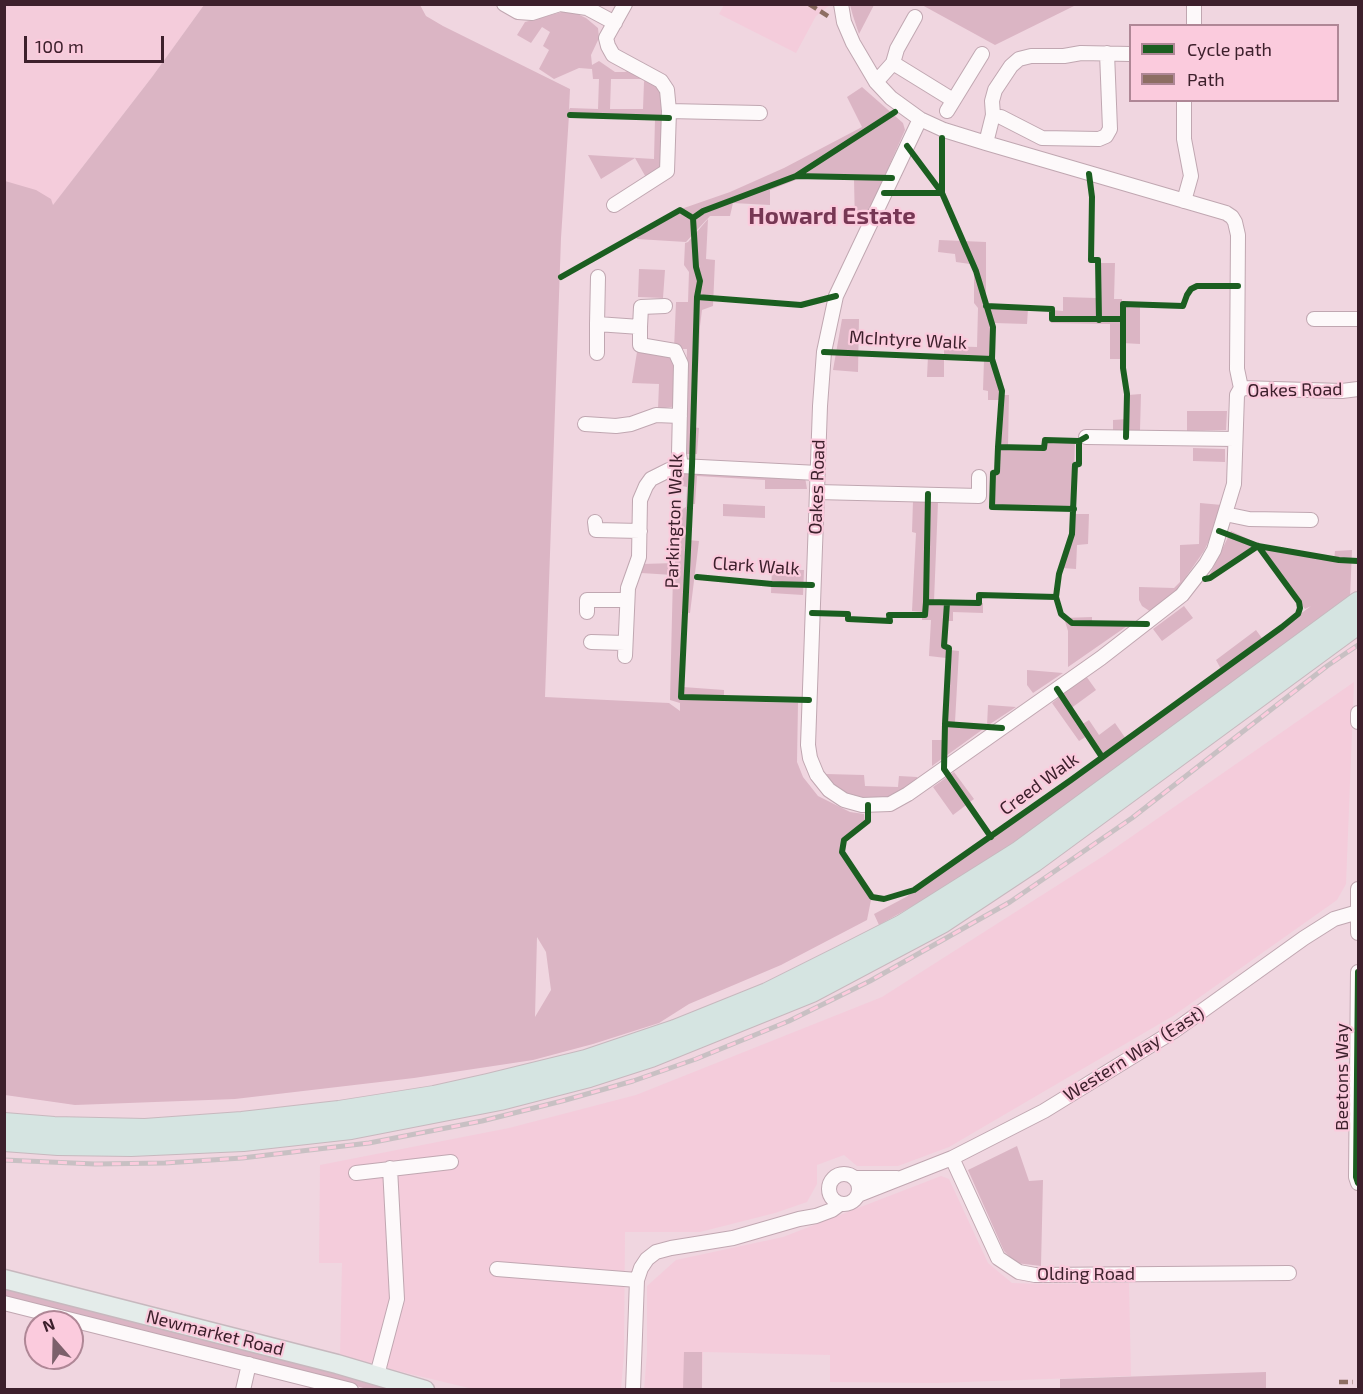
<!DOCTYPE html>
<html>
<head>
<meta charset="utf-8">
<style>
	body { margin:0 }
	#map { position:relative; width:1363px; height:1394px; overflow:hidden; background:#f0d6e0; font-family:"Exo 2",sans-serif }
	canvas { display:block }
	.frame { position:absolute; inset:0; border:6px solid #3d202c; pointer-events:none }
	.legend { position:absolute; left:1129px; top:24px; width:210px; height:78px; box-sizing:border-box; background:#fbcbdd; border:2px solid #af8796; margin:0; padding:8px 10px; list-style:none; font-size:18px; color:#3d202c }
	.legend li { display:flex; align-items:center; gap:12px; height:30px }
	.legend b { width:30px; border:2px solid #af8796 }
	.north { position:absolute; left:24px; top:1310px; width:60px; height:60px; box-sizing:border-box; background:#fbcbdd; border:2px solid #af8796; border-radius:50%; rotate:340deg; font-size:16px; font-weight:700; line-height:24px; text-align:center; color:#3d202c }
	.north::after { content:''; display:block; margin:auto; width:21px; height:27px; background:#7c606b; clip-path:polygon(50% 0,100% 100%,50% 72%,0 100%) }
	.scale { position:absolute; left:24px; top:36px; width:140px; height:27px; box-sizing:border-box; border:3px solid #3d202c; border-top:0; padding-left:8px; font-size:18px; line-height:21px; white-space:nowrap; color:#3d202c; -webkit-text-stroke:4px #fbcbdd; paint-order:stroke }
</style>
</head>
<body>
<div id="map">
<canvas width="1363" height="1394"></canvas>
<div class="frame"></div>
<ul class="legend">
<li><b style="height:8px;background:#1b5e20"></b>Cycle path</li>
<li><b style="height:8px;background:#8d6e63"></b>Path</li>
</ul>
<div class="north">N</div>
<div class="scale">100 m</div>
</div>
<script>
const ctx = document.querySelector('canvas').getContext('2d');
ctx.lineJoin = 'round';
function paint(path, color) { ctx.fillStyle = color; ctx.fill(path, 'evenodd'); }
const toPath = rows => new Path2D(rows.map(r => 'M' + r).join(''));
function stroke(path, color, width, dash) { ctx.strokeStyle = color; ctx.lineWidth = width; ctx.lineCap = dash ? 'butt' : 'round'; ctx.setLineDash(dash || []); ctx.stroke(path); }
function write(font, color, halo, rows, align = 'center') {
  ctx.font = font + ' "Exo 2",sans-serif'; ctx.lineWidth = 4.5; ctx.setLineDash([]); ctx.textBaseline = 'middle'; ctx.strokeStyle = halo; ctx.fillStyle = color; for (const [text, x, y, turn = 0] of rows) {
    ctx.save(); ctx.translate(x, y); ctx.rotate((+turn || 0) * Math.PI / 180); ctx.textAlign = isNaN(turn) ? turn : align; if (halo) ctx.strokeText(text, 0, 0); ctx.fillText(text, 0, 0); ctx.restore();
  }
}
paint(toPath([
	[5,5,204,5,152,77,46,214,5,200],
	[724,5,724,4,830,5,816,16,796,53,719,14],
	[1354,682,1346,884,1337,900,1173,1016,949,1147,898,1166,857,1166,844,1155,817,1165,817,1184,807,1202,775,1213,700,1232,625,1232,624,1354,621,1389,473,1389,340,1357,342,1263,319,1263,320,1165,509,1128,636,1095,882,997,1105,855],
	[941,1176,949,1179,988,1263,1012,1283,1042,1284,1129,1283,1131,1376,937,1383,830,1382,830,1355,703,1352,702,1389,644,1390,647,1353,647,1286,676,1260,783,1237]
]), '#f4ccdb');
paint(toPath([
	[266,4,420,5,426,16,443,26,570,89,569,110,570,108,598,109,599,79,593,79,592,69,579,68,554,79,539,69,549,50,543,46,550,32,542,27,531,43,517,35,525,22,569,10,586,18,598,28,599,38,591,55,592,65,599,61,615,72,625,72,631,69,642,76,641,79,611,79,610,109,643,109,644,82,646,77,663,89,666,117,569,115,561,238,545,697,669,703,680,711,680,703,670,700,673,575,641,573,642,564,675,563,679,511,686,507,687,487,682,486,683,469,805,477,807,489,765,489,765,480,697,476,695,504,690,504,688,540,699,541,690,613,685,613,683,687,724,690,724,701,798,703,797,762,803,777,818,796,850,812,864,814,865,822,844,839,840,852,871,900,867,920,781,965,689,1004,659,1023,593,1044,533,1060,414,1078,235,1099,75,1105,5,1095,5,181,36,190,51,199,53,205,152,77,204,5],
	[537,937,546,952,551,990,535,1017],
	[850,5,874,5,859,34,853,16],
	[922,5,1076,5,995,45],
	[862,87,903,123,905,130,863,225,855,226,854,179,798,179,770,190,770,205,733,203,730,216,710,216,686,242,637,239,635,234,684,208,730,192,784,168,862,127,847,97],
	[655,119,666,119,665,167,648,181,635,158,601,179,588,155,654,159],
	[708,219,706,259,715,260,713,306,702,310,700,326,698,372,695,372,693,427,699,428,697,454,684,454,687,349,674,349,676,302,688,302,689,272,684,265,685,243,688,242],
	[939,240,986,242,986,308,1028,309,1027,324,994,323,992,365,1000,390,999,400,988,400,988,391,983,390,984,360,944,358,944,377,927,377,928,356,944,356,944,346,977,347,978,308,974,303,974,272,970,264,956,262,955,254,938,252],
	[1097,263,1115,263,1114,299,1122,299,1122,302,1140,302,1140,344,1122,343,1122,359,1110,359,1110,324,1051,323,1052,310,1063,311,1063,297,1096,298],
	[639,269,665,270,663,298,638,297],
	[842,319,859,319,858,372,833,370],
	[637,352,671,355,678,366,677,406,658,409,659,384,632,383],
	[1141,394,1140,430,1113,430,1113,420,1128,419,1128,395],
	[1002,395,1009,395,1008,446,1001,447,1044,450,1045,440,1075,440,1073,508,993,505,994,473,998,472],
	[1187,411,1227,411,1226,430,1187,431],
	[1193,448,1225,449,1225,462,1193,461],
	[913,501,938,502,934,601,983,603,983,613,953,612,953,621,946,621,945,646,949,648,949,650,959,651,955,722,986,727,932,766,932,740,942,740,946,658,929,656,931,620,922,620,922,612,912,611,916,533,912,532],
	[1200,503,1222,505,1213,532,1204,551,1174,594,1151,612,1142,606,1139,600,1139,587,1174,588,1180,582,1180,545,1199,544],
	[723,504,765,506,765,518,723,516],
	[1074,514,1089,514,1088,544,1077,545,1076,569,1062,568,1071,535],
	[1231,531,1259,544,1212,575,1210,574],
	[1259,546,1334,561,1335,551,1352,550,1350,598,1041,824,957,881,879,925,874,914,906,897,1222,671,1216,660,1256,630,1264,641,1311,606,1305,609],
	[772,569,804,570,803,595,771,593],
	[1184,606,1193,618,1162,641,1153,629],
	[1092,617,1092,621,1130,624,1068,667,1068,631,1064,618],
	[1027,670,1063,673,1033,693,1027,685],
	[1086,676,1096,690,1070,709,1081,725,1089,720,1099,735,1115,723,1126,739,1101,757,1087,736,1079,741,1052,703],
	[988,705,1016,707,987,726],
	[954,772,974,799,953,815,933,787],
	[826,774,864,775,865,786,898,787,899,776,917,777,918,779,888,798,867,801,847,795,836,788],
	[1017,1146,1029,1181,1043,1180,1041,1266,1016,1263,1004,1251,968,1170],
	[4,1287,404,1389,367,1389,265,1361,5,1297],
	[684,1352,702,1352,702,1389,683,1389],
	[1266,1372,1266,1389,1060,1389,1060,1379]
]), '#dbb5c4');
const minor = toPath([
	[504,4,518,12,532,13,560,4],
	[560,4,587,8,615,23],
	[625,4,606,38,608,46,613,55,661,81,667,90,669,111,760,113],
	[841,4,844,22,853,43,876,82,891,98,920,119,944,130,986,143,1226,213,1232,217,1235,222,1238,235,1237,369,1241,388],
	[1194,4,1194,26],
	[893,63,953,100],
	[876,82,893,63,897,49,915,17],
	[1184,100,1184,139,1191,176,1184,201],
	[947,111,982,54],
	[1001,117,1042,138,1099,139,1106,136,1110,129,1107,53],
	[920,119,836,296,824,352,820,406,808,745,810,758,817,775,829,790,844,800,862,805,890,804,908,794,1101,658,1182,595,1206,564,1214,550,1234,484,1237,395,1241,388,1342,391,1358,389],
	[986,143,993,115,992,101,995,90,1011,66,1019,59,1031,56,1064,56,1081,53,1130,54],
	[614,205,667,171,669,111],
	[598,277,597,324,640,327,640,345,675,351,681,364,679,454,681,466],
	[1314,319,1358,319],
	[597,324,597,353],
	[640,327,641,307,665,306],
	[585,424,616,426,631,424,656,415,680,416],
	[1086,437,1235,439],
	[817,492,979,496,979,477],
	[1225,514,1249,519,1311,520],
	[595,522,596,530,640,531],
	[587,612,587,600,626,600],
	[591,642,625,643],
	[625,656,628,588,639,557,640,500,646,486,651,479,669,470,681,466,818,473],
	[1358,713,1358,722],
	[1358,889,1358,933],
	[1358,972,1356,1177,1358,1183],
	[952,1158,998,1258,1019,1272,1035,1275,1289,1273],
	[356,1173,451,1162],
	'829 1189a15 15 0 1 1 30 0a15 15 0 1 1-30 0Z',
	[854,1178,897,1178],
	[858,1195,952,1158,1044,1111,1174,1031,1304,938,1334,919,1358,912],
	[497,1269,637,1280],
	[4,1303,351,1390],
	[377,1375,397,1299,390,1168],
	[243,1390,249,1364],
	[633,1390,637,1280,641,1268,647,1259,656,1252,671,1248,733,1238,799,1219,816,1216,832,1210,840,1204]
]);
const major = toPath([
	[4,1279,337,1364,425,1390]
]);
const highway = toPath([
	[4,1123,54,1127,145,1129,242,1122,339,1111,434,1096,488,1084,586,1060,675,1030,767,993,843,955,902,925,1018,852,1358,602],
	[4,1141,58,1145,131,1146,243,1141,351,1129,500,1100,589,1077,651,1057,812,992,942,923,1034,862,1358,624]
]);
stroke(minor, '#c0a7b1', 16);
stroke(major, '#c7b8be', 21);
stroke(highway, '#c7b8be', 22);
stroke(minor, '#fdf9fa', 14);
stroke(major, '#e4ecea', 18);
stroke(highway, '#d5e4e1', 20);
const rail = toPath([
	[4,1160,95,1164,165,1163,242,1158,369,1143,482,1121,562,1101,633,1081,696,1059,789,1021,870,981,1010,902,1132,818,1327,666,1358,645]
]);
stroke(rail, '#c8c0c3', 5);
stroke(rail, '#fbcbdd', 3, [9]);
stroke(toPath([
	[809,4,831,18],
	[1339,1382,1353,1382]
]), '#8d6e63', 4.5, [9, 4.5]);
stroke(toPath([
	[570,115,669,118],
	[907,146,942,193,976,271,993,327,992,359,1002,391,998,447],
	[1089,174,1092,197,1091,260,1098,260,1099,320],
	[796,176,895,112],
	[884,193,942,193,942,138],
	[693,218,696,267,700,281,697,297,692,466,681,697,809,700],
	[561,277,680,210,693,218,703,211,796,176,892,178],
	[697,297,801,305,836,296],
	[986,306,1052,309,1052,319,1123,319],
	[824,352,992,359],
	[1126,437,1127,394,1123,368,1123,304,1183,306,1187,295,1191,289,1197,286,1238,286],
	[1079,441,1079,464,1075,465,1072,534,1059,574,1057,589,1056,597,1061,614,1072,623,1147,624],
	[1074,509,992,507,993,473,997,472,998,447,1044,448,1045,440,1079,441,1086,437],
	[1219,531,1258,546,1339,560,1358,561],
	[697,577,772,584,812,585],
	[926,602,928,494],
	[947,603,944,646,949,648,945,724,1002,728],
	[812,613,848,614,848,619,890,621,889,615,925,615,926,602,979,603,979,595,1056,597],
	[1057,689,1102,757],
	[945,724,944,769,991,837],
	[868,805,868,821,844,840,842,852,872,897,884,899,914,890,1071,780,1282,627,1298,614,1300,608,1299,602,1258,546,1210,578,1205,579],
	[1358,972,1356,1177,1358,1183]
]), '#1b5e20', 6);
write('18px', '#3d202c', '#fbcbdd', [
	["McIntyre Walk",908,340,3],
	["Oakes Road",1295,390,-1],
	["Oakes Road",817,487,-88],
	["Parkington Walk",674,521,-88],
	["Clark Walk",756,566,4],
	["Creed Walk",1039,784,-36],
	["Western Way (East)",1134,1054,-32],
	["Beetons Way",1342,1077,-90],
	["Olding Road",1086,1274],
	["Newmarket Road",215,1333,14]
]);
write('bold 24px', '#773754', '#fbcbdd', [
	["Howard Estate",832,216]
]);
</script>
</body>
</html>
